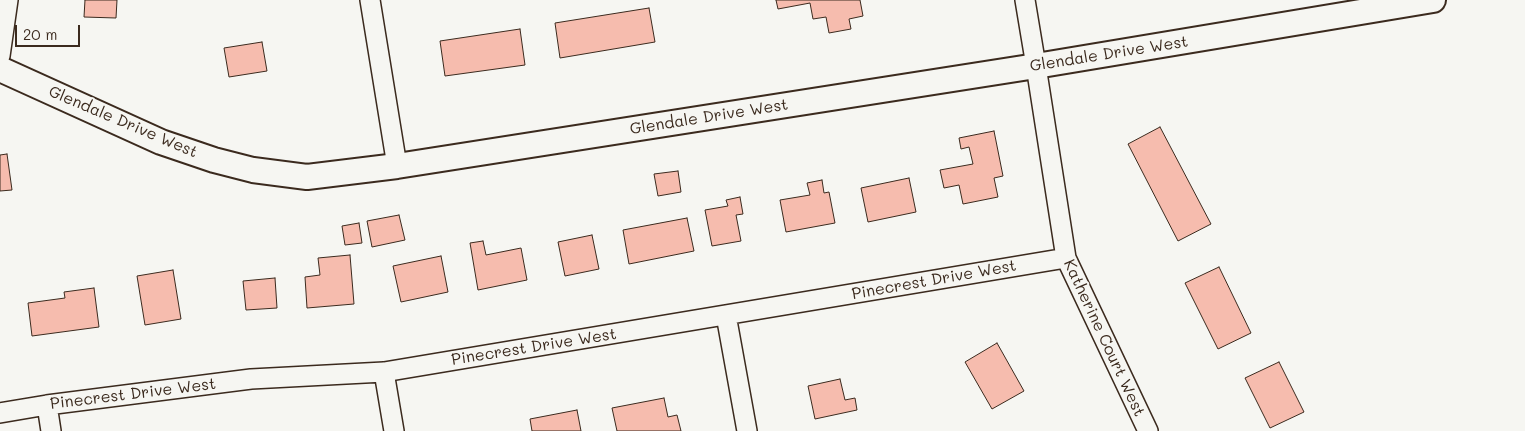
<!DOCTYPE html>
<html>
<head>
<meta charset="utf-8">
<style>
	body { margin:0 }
	#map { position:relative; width:1525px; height:431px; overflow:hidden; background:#f6f6f2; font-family:Mali,sans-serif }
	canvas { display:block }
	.scale { position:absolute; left:15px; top:25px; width:65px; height:22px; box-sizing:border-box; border:2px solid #3b2a1e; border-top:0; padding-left:6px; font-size:15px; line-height:18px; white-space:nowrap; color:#3b2a1e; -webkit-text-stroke:4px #f6f6f2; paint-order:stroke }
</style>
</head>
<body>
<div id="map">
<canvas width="1525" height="431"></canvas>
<div class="scale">20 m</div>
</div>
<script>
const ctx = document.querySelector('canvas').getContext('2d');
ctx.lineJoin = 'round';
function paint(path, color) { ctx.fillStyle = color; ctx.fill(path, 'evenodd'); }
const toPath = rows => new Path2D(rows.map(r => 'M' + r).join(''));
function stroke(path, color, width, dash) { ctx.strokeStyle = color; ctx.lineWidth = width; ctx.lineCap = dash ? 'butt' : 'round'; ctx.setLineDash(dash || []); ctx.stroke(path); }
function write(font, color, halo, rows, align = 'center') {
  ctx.font = font + ' Mali,sans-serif'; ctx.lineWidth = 4; ctx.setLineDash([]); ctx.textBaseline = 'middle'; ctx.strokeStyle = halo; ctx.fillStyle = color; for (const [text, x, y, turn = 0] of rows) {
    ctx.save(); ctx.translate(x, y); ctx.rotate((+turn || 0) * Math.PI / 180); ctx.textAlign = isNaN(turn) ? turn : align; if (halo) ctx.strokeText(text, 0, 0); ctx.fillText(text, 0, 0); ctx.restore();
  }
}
const building = toPath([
	[85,0,117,0,116,18,84,17,85,0],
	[776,0,860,0,863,16,849,19,851,29,829,33,826,17,813,19,810,3,778,9,776,0],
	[649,8,655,42,560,58,555,23,649,8],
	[520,29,525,65,445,76,440,41,520,29],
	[262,42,267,71,229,77,224,48,262,42],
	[1160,127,1211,224,1178,241,1128,144,1160,127],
	[994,131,1003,176,994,178,998,197,963,204,959,185,944,188,940,170,973,164,969,147,961,149,959,138,994,131],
	[7,154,12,190,0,191,0,155,7,154],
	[678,171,681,192,658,196,654,174,678,171],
	[909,178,916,212,868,222,861,188,909,178],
	[822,180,824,193,829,192,835,223,786,232,780,200,810,195,807,183,822,180],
	[740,197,743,214,736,215,741,241,712,246,705,210,728,206,726,200,740,197],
	[399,215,405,240,372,247,367,221,399,215],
	[687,218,694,251,629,264,623,230,687,218],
	[359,223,362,243,345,245,342,226,359,223],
	[592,235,599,269,565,276,558,242,592,235],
	[483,241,486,255,521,248,527,280,478,290,470,243,483,241],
	[350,255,354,304,307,308,305,277,320,275,318,258,350,255],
	[441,256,448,292,401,302,393,266,441,256],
	[1219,267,1251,333,1218,349,1185,283,1219,267],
	[173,270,181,319,145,325,137,276,173,270],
	[275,278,277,308,246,310,243,281,275,278],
	[94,288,99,327,32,336,28,303,65,298,64,292,94,288],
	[997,343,1024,391,992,409,965,362,997,343],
	[1279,362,1304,412,1270,428,1245,378,1279,362],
	[840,379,845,400,855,398,857,410,815,419,808,386,840,379],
	[664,398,668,417,677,415,681,431,617,431,612,408,664,398],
	[577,410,581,431,532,431,530,419,577,410]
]);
paint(building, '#f6bcae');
stroke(building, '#3b2a1e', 1);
const minor = toPath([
	[370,0,397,166],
	[1025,0,1036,66,1066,258,1148,431],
	[0,56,8,0],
	[726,315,747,431],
	[384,372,394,431],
	[47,405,51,431],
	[0,413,47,405,251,379,384,372,1066,258]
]);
const tertiary = toPath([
	[0,69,161,142,214,160,253,170,307,177,397,166,1036,66,1433,0]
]);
stroke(minor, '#3b2a1e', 22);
stroke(tertiary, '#3b2a1e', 28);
stroke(minor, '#f6f6f2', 19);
stroke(tertiary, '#f6f6f2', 24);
write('16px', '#3b2a1e', '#f6f6f2', [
	["Glendale Drive West",1109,54,-9],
	["Glendale Drive West",709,117,-9],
	["Glendale Drive West",123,122,23],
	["Pinecrest Drive West",934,280,-10],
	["Katherine Court West",1104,338,65],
	["Pinecrest Drive West",534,347,-9],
	["Pinecrest Drive West",133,394,-7]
]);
</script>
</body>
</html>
